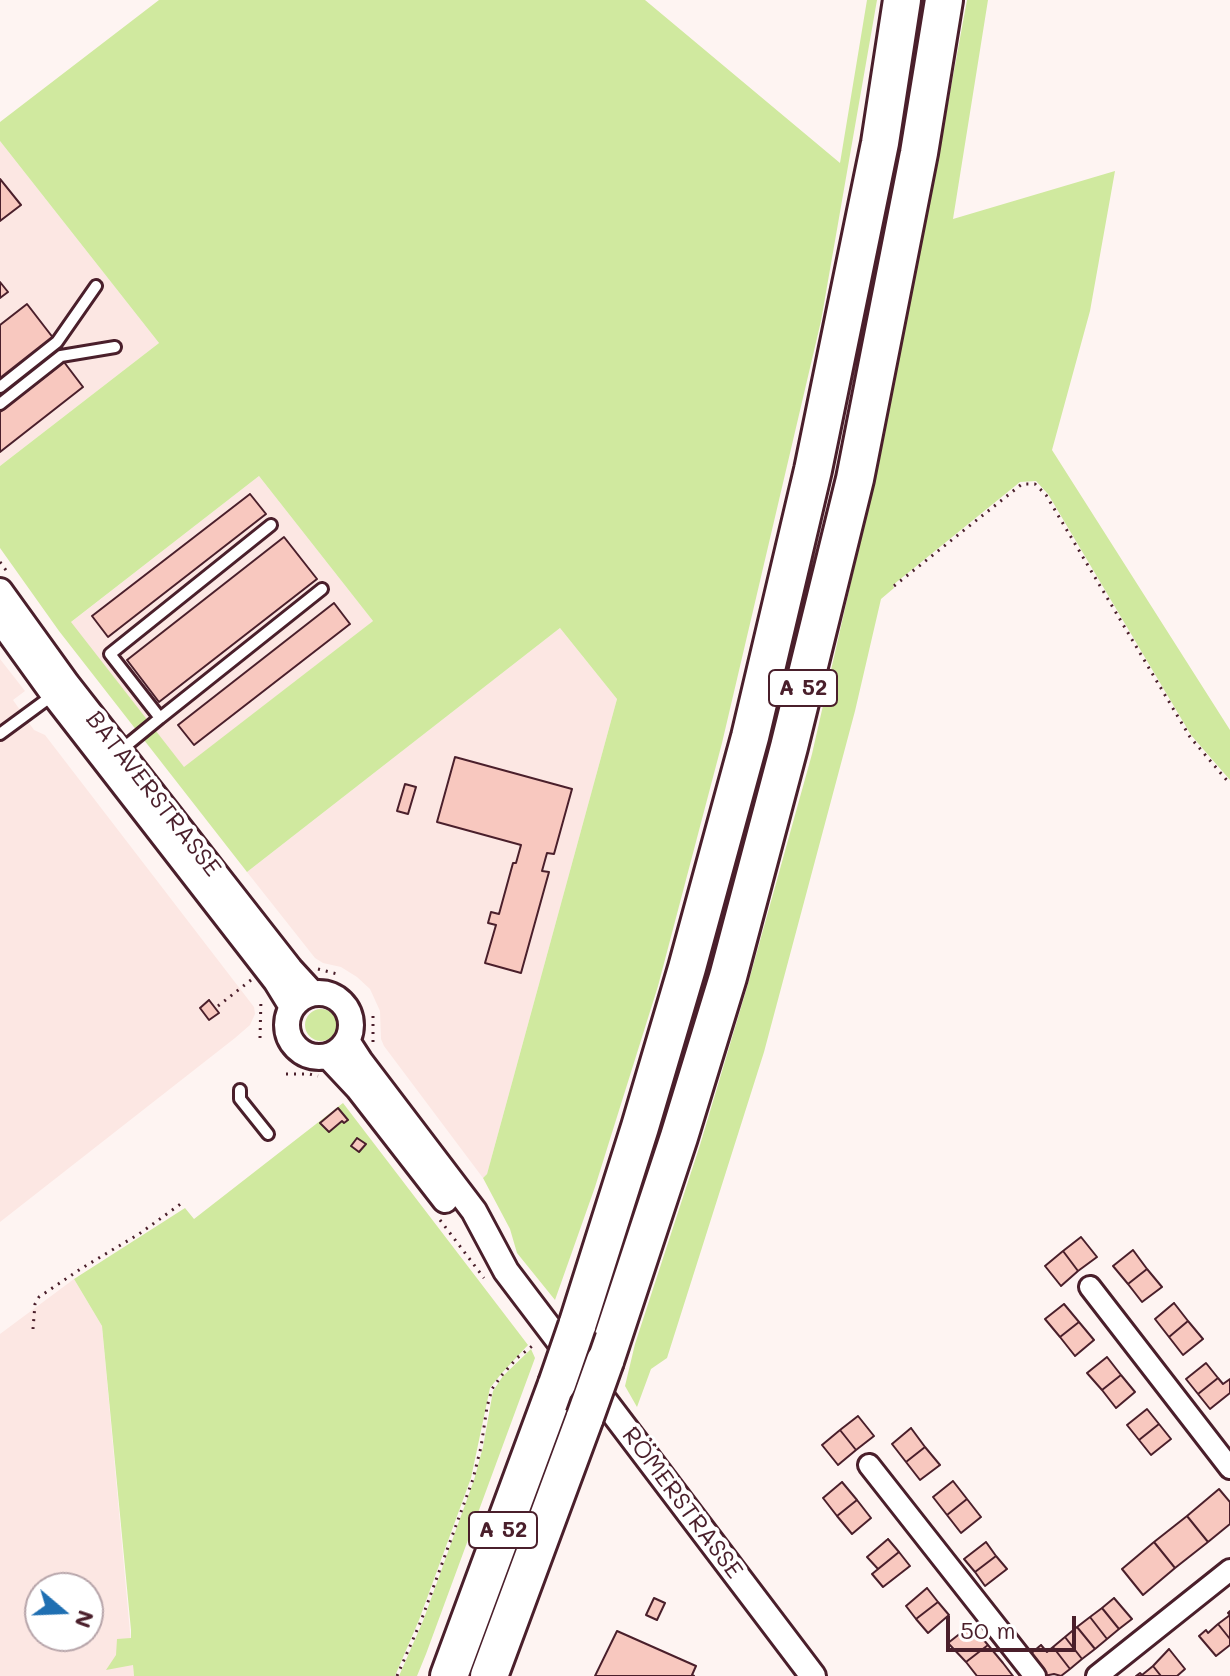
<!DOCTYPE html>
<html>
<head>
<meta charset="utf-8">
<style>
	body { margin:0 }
	#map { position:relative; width:1230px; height:1676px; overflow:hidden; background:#fef4f2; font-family:Mali,sans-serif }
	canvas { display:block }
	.north { position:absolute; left:24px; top:1572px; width:80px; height:80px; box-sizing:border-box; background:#fff; border:2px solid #b7a5aa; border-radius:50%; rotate:109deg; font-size:22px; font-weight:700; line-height:32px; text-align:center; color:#4a1f2b }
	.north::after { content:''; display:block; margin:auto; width:28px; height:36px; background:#1f6fb2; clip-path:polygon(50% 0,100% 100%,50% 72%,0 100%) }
	.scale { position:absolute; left:946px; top:1616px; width:130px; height:36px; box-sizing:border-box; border:4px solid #4a1f2b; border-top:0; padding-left:10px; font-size:24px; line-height:28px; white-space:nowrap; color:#4a1f2b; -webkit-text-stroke:6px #fff; paint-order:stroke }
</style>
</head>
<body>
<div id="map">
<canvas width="1230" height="1676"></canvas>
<div class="north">N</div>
<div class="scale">50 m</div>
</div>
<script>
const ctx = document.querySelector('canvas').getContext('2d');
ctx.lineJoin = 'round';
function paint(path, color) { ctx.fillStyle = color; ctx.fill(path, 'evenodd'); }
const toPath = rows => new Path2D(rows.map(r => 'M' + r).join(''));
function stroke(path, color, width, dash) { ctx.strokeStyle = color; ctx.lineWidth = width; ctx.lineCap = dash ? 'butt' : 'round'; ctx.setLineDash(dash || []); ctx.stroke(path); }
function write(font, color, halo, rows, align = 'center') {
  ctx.font = font + ' Mali,sans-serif'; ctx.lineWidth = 8; ctx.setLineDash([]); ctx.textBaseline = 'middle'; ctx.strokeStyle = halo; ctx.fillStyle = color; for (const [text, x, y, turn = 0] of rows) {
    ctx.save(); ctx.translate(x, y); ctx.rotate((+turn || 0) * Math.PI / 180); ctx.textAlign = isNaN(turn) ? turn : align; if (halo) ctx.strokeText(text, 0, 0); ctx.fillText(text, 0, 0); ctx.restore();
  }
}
paint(toPath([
	[0,141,159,343,0,466],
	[259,476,373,621,184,768,70,623],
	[560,628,617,699,487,1174,483,1178,384,1046,381,1039,380,1011,370,989,357,977,341,967,323,963,315,958,247,872],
	[0,659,25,691,13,700,34,730,45,735,254,1007,255,1014,250,1025,235,1038,0,1222],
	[74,1279,102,1326,134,1676,0,1676,0,1334],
	[40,1588,88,1588,88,1636,40,1636]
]), '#fce7e3');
paint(toPath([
	[159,0,645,0,840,163,867,0,877,0,821,321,722,743,658,986,595,1187,555,1300,517,1253,510,1229,483,1178,487,1174,617,699,560,628,247,872,59,631,0,548,0,466,159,343,0,141,0,122],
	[259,476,373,621,184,767,71,622],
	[967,0,988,0,953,219,1115,171,1090,311,1052,450,1230,730,1230,780,1191,735,1048,494,1036,481,1020,482,893,585,894,588,881,599,855,711,764,1052,667,1358,651,1369,637,1407,625,1386,635,1344,700,1145,748,984,812,754,873,485,938,158],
	'305 1025a16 16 0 1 1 32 0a16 16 0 1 1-32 0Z',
	[343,1103,528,1345,501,1374,490,1388,471,1478,419,1620,395,1676,134,1676,133,1665,106,1670,116,1655,117,1639,131,1638,131,1630,102,1326,74,1279,185,1208,194,1219],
	[531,1349,535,1358,426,1654,417,1676,399,1676,423,1621,474,1480,483,1447,493,1391,503,1376]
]), '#d0e99f');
const building = toPath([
	[0,179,21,205,0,221,0,179],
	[0,282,8,292,0,298,0,282],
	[27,304,54,339,0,381,0,325,27,304],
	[64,362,83,387,0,452,0,412,64,362],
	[250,494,266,514,108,637,92,616,250,494],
	[284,537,317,579,159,702,127,660,284,537],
	[334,603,350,624,194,745,178,725,334,603],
	[455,757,572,789,554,854,547,853,542,871,549,872,521,973,485,963,496,925,488,923,491,912,499,914,513,863,516,863,521,845,437,822,455,757],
	[405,784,416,787,408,814,397,811,405,784],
	[209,1000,219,1013,209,1020,200,1008,209,1000],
	[338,1108,348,1120,344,1123,342,1121,329,1132,320,1123,338,1108],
	[357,1138,366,1144,359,1152,351,1146,357,1138],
	[1081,1237,1097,1257,1078,1271,1063,1251,1081,1237],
	[1133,1250,1147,1269,1128,1284,1113,1266,1133,1250],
	[1063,1251,1078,1271,1061,1286,1045,1266,1063,1251],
	[1147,1269,1162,1287,1142,1302,1128,1284,1147,1269],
	[1174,1303,1188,1321,1169,1337,1155,1319,1174,1303],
	[1064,1304,1079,1322,1060,1337,1045,1319,1064,1304],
	[1188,1321,1203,1339,1183,1355,1169,1337,1188,1321],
	[1079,1322,1094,1340,1075,1356,1060,1337,1079,1322],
	[1107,1357,1121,1375,1102,1390,1087,1373,1107,1357],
	[1206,1363,1218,1378,1198,1394,1186,1379,1206,1363],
	[1121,1375,1135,1392,1116,1408,1102,1390,1121,1375],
	[1218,1378,1223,1384,1230,1379,1230,1393,1210,1409,1198,1394,1218,1378],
	[1147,1409,1159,1424,1139,1440,1127,1425,1147,1409],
	[858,1416,874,1436,856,1450,840,1430,858,1416],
	[1159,1424,1171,1439,1151,1455,1139,1440,1159,1424],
	[911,1428,925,1447,906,1462,892,1444,911,1428],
	[840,1430,856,1450,838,1465,822,1445,840,1430],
	[925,1447,940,1465,920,1480,906,1462,925,1447],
	[953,1481,967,1499,947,1515,933,1497,953,1481],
	[842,1482,857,1500,837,1516,823,1498,842,1482],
	[1219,1489,1230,1502,1230,1524,1208,1542,1187,1516,1219,1489],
	[967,1499,981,1517,961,1533,947,1515,967,1499],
	[857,1500,871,1518,852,1534,837,1516,857,1500],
	[1187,1516,1208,1542,1175,1568,1154,1542,1187,1516],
	[888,1539,899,1552,878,1569,867,1557,888,1539],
	[986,1542,996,1556,975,1572,964,1559,986,1542],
	[1154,1542,1175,1568,1143,1595,1122,1569,1154,1542],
	[899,1552,910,1566,883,1587,872,1574,899,1552],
	[996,1556,1007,1569,985,1586,975,1572,996,1556],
	[927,1588,938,1602,916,1619,906,1606,927,1588],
	[654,1598,665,1603,657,1620,646,1615,654,1598],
	[1114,1598,1132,1619,1119,1629,1102,1608,1114,1598],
	[938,1602,949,1615,928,1633,916,1619,938,1602],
	[1102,1608,1119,1629,1107,1639,1090,1617,1102,1608],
	[1230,1611,1230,1639,1218,1624,1230,1615,1228,1613,1230,1611],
	[1090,1617,1107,1639,1095,1649,1077,1627,1090,1617],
	[1218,1624,1230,1639,1230,1645,1216,1656,1199,1636,1206,1630,1208,1633,1218,1624],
	[971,1625,988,1645,966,1662,948,1643,971,1625],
	[1077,1627,1095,1649,1082,1659,1065,1637,1077,1627],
	[617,1631,696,1666,692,1675,694,1676,595,1676,617,1631],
	[1065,1637,1082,1659,1070,1669,1053,1647,1065,1637],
	[988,1645,1003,1663,1013,1676,977,1676,966,1662,988,1645],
	[1041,1645,1047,1652,1053,1647,1070,1669,1061,1676,1054,1674,1044,1676,1028,1656,1041,1645],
	[1169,1649,1185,1669,1177,1676,1161,1676,1153,1666,1169,1649],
	[1153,1666,1161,1676,1136,1676,1140,1673,1142,1675,1153,1666]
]);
paint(building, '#f8c8bf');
stroke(building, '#4a1f2b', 2);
const service = toPath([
	[0,387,57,342,96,286],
	[0,404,61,356,115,347],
	[271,525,110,654,160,718,322,589],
	[0,734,53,695],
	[121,750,160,718],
	[240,1090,240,1099,268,1134]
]);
const minor = toPath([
	[1090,1287,1230,1468],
	[869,1465,1035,1676],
	[1097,1676,1230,1570]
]);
const tertiary = toPath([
	[0,591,67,684,290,969,312,993],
	[0,620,54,695,276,981,292,1007],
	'287 1025a32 32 0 1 1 64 0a32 32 0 1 1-64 0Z',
	[347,1041,360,1061,474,1211,506,1271,813,1676],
	[328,1056,358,1088,445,1200]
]);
const motorway = toPath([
	[577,1326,640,1127,687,968,750,737,813,470,880,143,902,0],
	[605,1361,679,1137,728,977,789,747,855,479,919,153,944,0],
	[449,1676,557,1384],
	[489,1676,585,1417]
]);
stroke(service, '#4a1f2b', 16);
stroke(minor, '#4a1f2b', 26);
stroke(tertiary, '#4a1f2b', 30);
stroke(motorway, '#4a1f2b', 42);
stroke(toPath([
	[0,562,8,573],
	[894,586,1022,484,1035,484,1046,495,1190,737,1230,784],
	[318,969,337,974],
	[218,1006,251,980],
	[373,1016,373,1042],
	[260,1038,261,998],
	[286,1074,309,1074,318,1076],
	[440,1220,484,1278],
	[33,1329,35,1304,39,1297,82,1268,139,1234,182,1203],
	[397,1676,421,1621,473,1479,481,1447,487,1407,492,1389,502,1375,517,1358,536,1343]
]), '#4a1f2b', 3, [2, 6]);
stroke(service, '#fff', 10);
stroke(minor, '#fff', 20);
stroke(tertiary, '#fff', 24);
stroke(motorway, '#fff', 36);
const motorwayBridge = toPath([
	[557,1384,577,1326],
	[585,1417,605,1361]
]);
stroke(motorwayBridge, '#4a1f2b', 42, []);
stroke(motorwayBridge, '#fff', 36);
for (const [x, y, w] of [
	[803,688,68],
	[503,1530,68]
]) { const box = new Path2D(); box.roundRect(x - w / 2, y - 18, w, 36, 6); ctx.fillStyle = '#fff'; ctx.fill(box); stroke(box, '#4a1f2b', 2); }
write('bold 22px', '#4a1f2b', null, [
	["A 52",803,688],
	["A 52",503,1530]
]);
write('24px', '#4a1f2b', '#fff', [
	["BATAVERSTRASSE",153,794,52],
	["RÖMERSTRASSE",682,1503,53]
]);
</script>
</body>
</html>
